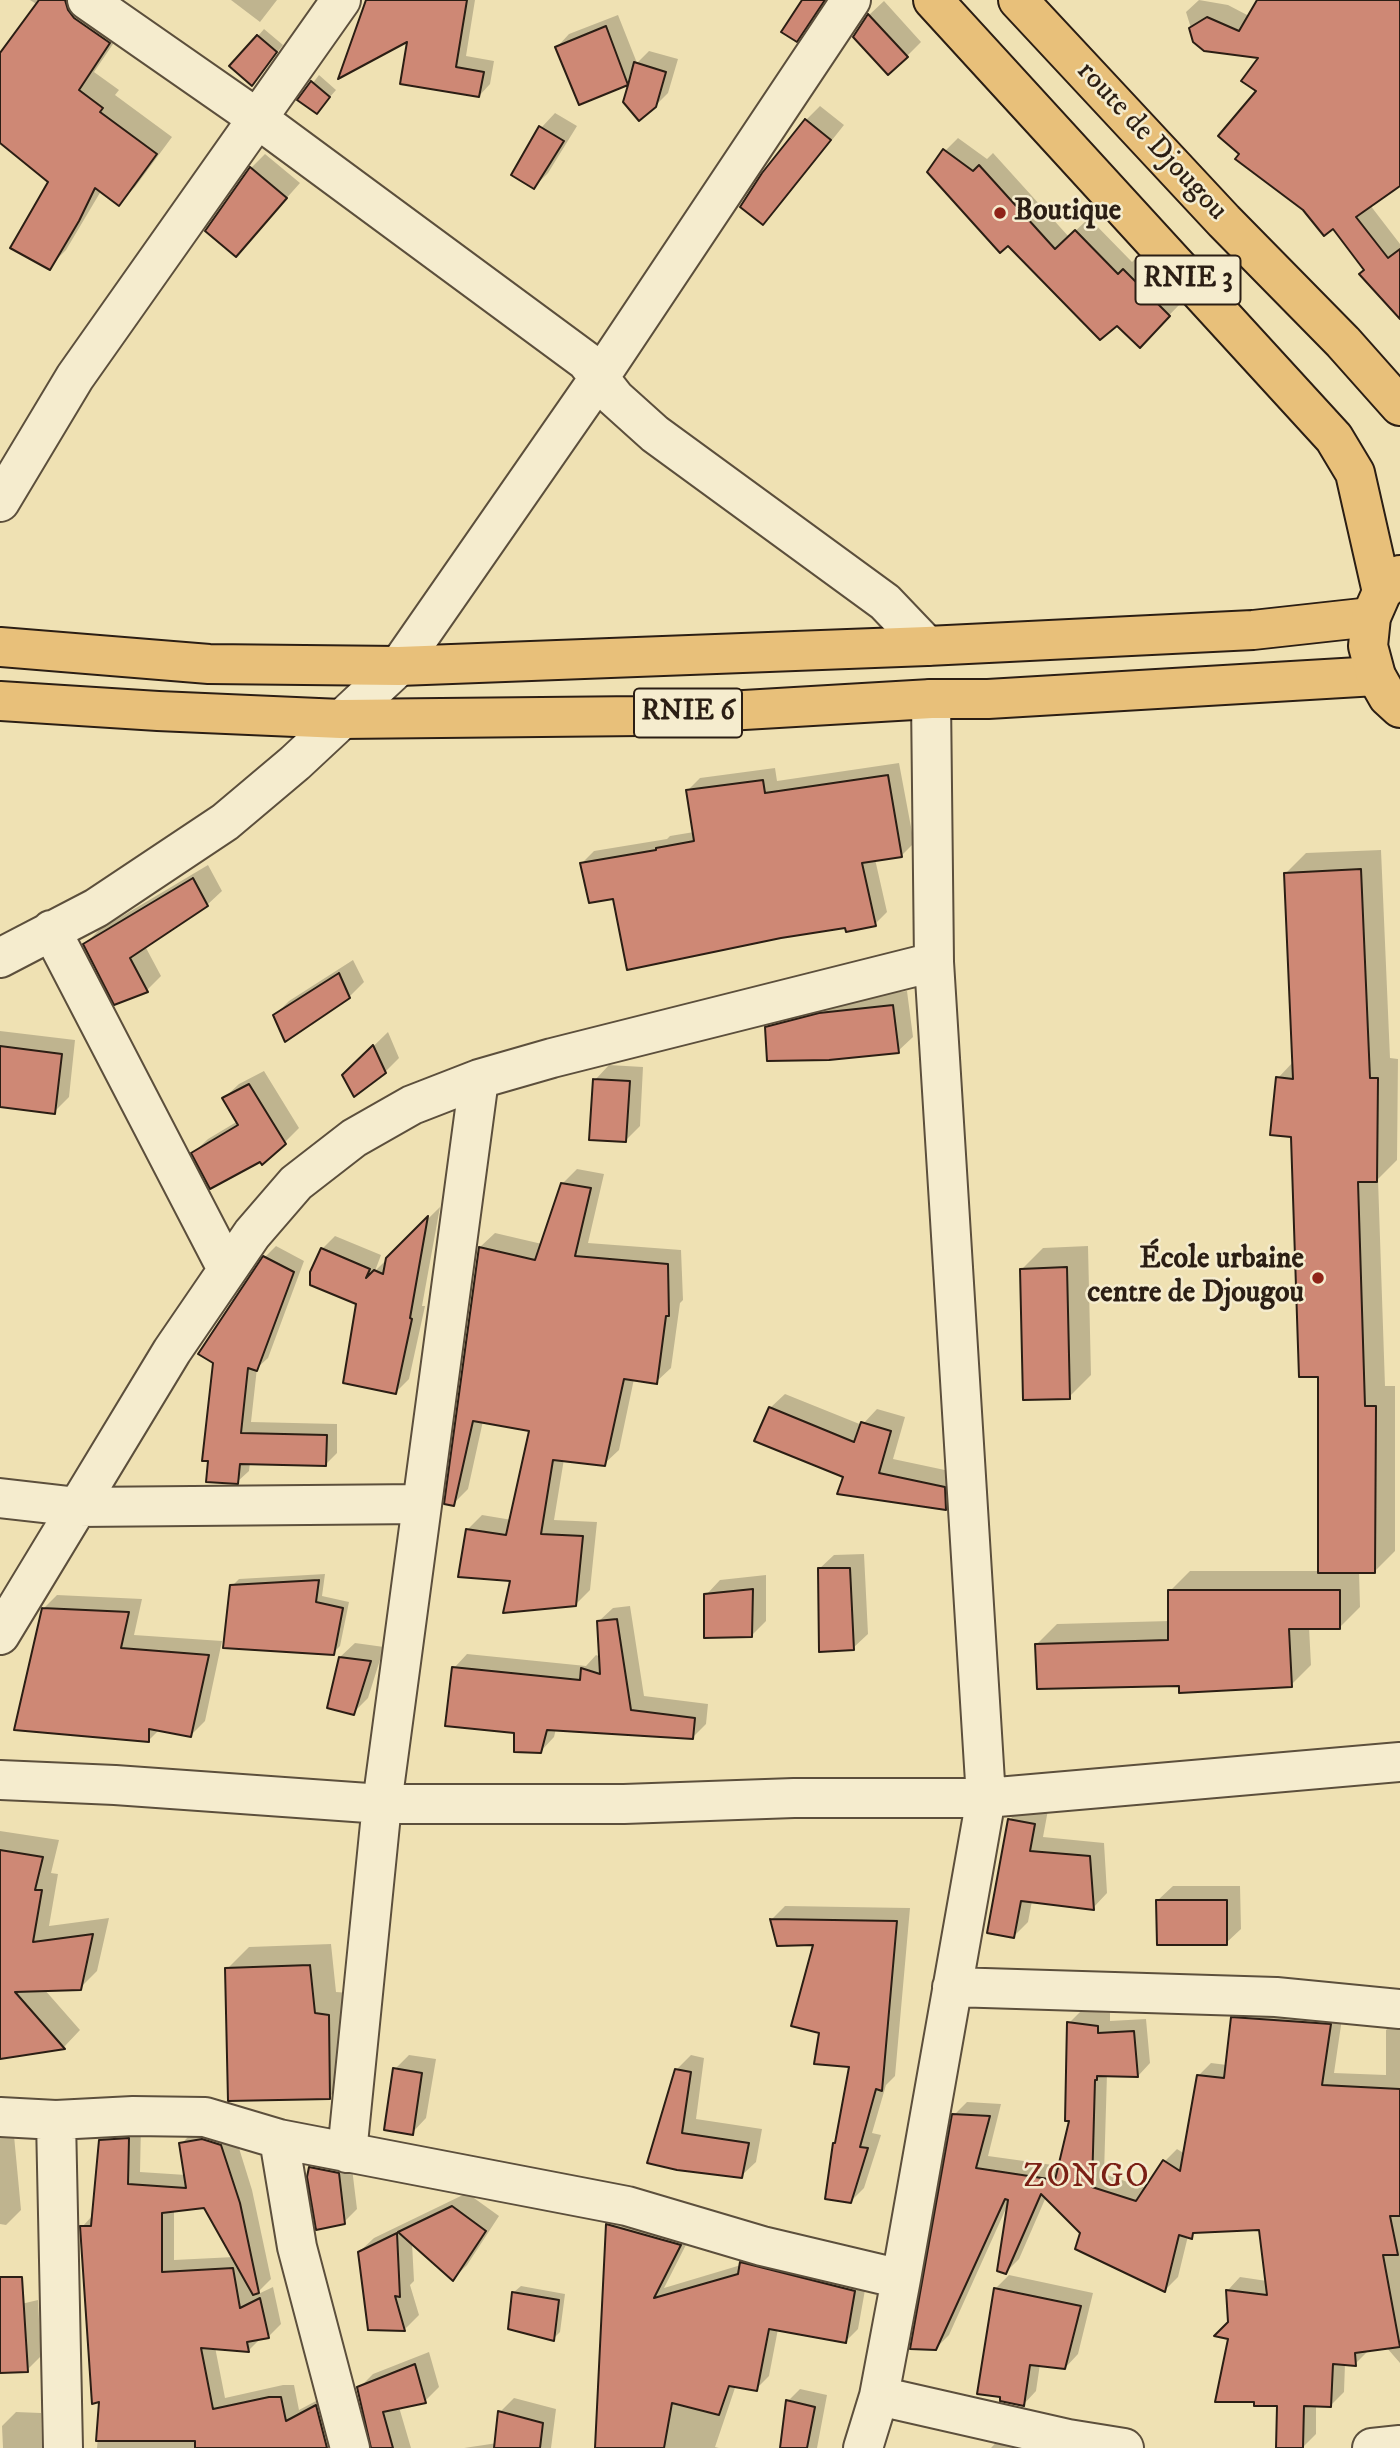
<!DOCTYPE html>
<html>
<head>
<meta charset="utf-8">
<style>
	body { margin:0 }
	canvas { display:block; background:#efe1b3 }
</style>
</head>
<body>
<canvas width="1400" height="2448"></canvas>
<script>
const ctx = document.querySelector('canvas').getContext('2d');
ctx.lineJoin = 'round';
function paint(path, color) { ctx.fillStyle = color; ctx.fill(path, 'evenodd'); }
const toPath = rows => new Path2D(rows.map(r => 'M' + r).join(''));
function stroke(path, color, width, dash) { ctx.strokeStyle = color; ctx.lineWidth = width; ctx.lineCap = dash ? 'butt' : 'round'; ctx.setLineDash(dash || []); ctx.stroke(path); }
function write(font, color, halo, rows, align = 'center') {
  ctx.font = font + ' "IM FELL DW Pica",serif'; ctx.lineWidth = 5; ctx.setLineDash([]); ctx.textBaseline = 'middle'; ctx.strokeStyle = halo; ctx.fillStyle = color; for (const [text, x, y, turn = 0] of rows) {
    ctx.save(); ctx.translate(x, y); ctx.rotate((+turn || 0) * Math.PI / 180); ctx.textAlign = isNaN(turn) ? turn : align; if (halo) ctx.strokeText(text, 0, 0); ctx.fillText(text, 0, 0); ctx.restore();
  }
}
paint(toPath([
	[30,0,90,0,126,25,94,72,119,90,115,95,172,137,135,187,118,203,101,191,66,250,49,267,50,181,0,141,0,84,38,5],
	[231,0,277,0,260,22],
	[368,0,475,0,466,56,494,61,490,84,479,96],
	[804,0,829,0,811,25,796,40],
	[1199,0,1228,5,1249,16,1259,0,1400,0,1400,184,1370,205,1400,244,1400,317,1334,227,1305,208,1241,153,1258,91,1261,56,1195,41,1186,12],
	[884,1,921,42,907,56,855,37,869,15],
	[618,15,637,63,649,51,678,59,668,93,655,106,631,82,580,103,557,47,569,34],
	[264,29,283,45,259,77,258,36],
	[319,75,336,90,323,105,300,100],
	[820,106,844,125,777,209,763,223,806,120],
	[555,113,577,126,548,173,534,187,541,128],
	[958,138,987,159,993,153,1069,237,1089,218,1132,262,1137,257,1182,302,1140,345,945,151],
	[265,154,300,183,236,255,251,168],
	[899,763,914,843,902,855,875,859,887,912,875,924,846,926,615,897,582,863,594,851,667,839,670,836,694,832,688,790,700,778,775,768,777,781],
	[1381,850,1390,1058,1398,1059,1397,1160,1378,1179,1385,1386,1395,1386,1395,1551,1375,1571,1359,1571,1360,1607,1340,1627,1309,1627,1311,1665,1291,1685,1180,1684,1037,1644,1057,1624,1170,1621,1170,1591,1190,1571,1319,1571,1320,1375,1293,1135,1278,1078,1294,1061,1286,873,1306,853],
	[208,865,222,891,207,905,145,946,161,976,147,990,85,944,99,930],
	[353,960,364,982,349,997,275,1015,289,1001],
	[907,991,913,1037,898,1051,767,1028,781,1013,835,1000],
	[0,1031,75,1040,69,1097,54,1112,0,1106],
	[388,1032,399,1058,385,1072,344,1075],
	[609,1065,643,1067,640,1126,625,1141,595,1080],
	[264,1071,299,1128,284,1143,260,1160,193,1153,208,1139,238,1121,224,1098,239,1084],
	[577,1169,604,1174,588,1243,681,1250,683,1300,680,1303,671,1368,656,1382,634,1379,619,1450,604,1464,564,1459,554,1520,597,1522,590,1590,576,1604,512,1580,467,1530,482,1515,512,1520,531,1430,483,1421,468,1489,453,1504,480,1247,495,1233,542,1244,562,1184],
	[440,1207,422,1306,425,1306,409,1379,396,1392,358,1303,322,1249,335,1236,381,1255,375,1271],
	[276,1246,304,1261,268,1358,257,1368,251,1422,337,1424,337,1453,326,1464,250,1462,249,1471,237,1482,208,1480,265,1257],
	[1088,1246,1091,1375,1069,1397,1022,1269,1043,1248],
	[785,1394,862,1425,877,1409,905,1417,893,1459,959,1473,960,1494,946,1508,845,1475,770,1408],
	[864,1554,868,1634,853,1648,819,1569,834,1555],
	[325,1574,322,1596,349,1602,340,1646,333,1653,232,1586,239,1579],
	[766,1575,766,1621,751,1636,706,1595,720,1580],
	[57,1595,142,1599,134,1635,222,1641,205,1721,191,1735,160,1729,148,1741,43,1609],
	[630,1606,644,1696,708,1704,706,1724,692,1738,556,1729,554,1737,541,1751,516,1731,454,1668,467,1654,586,1666,596,1655,601,1657,599,1621,613,1608],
	[355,1643,384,1647,368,1698,353,1713,340,1657],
	[1024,1806,1048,1810,1043,1837,1104,1843,1107,1893,1093,1908,1032,1901,1028,1922,1014,1936,1009,1820],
	[0,1831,59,1840,51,1873,58,1874,49,1926,109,1918,97,1971,80,1988,44,1989,80,2030,64,2047,0,2058],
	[1173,1886,1240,1886,1241,1929,1226,1943,1158,1900],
	[785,1906,910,1908,895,2076,886,2085,872,2133,881,2135,864,2188,850,2202,838,2141,851,2066,821,2032,815,1943,772,1919],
	[331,1944,336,1992,350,1993,351,2076,329,2097,227,1969,249,1947],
	[1245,2005,1343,2012,1334,2073,1386,2075,1386,2030,1400,2017,1400,2363,1366,2324,1368,2351,1355,2364,1345,2364,1344,2392,1331,2405,1316,2405,1316,2434,1303,2447,1278,2405,1230,2338,1228,2290,1240,2277,1267,2281,1261,2228,1197,2231,1191,2237,1188,2236,1178,2277,1165,2290,1082,2232,1046,2197,1019,2259,1006,2272,1008,2204,949,2335,936,2348,954,2115,967,2102,1001,2104,988,2156,1060,2166,1071,2119,1069,2023,1082,2010,1110,2013,1110,2021,1146,2019,1150,2063,1138,2076,1107,2074,1104,2174,1146,2188,1164,2162,1177,2149,1185,2154,1198,2076,1211,2063,1227,2065,1232,2018],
	[409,2055,436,2059,426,2118,412,2133,395,2069],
	[691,2055,704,2058,696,2119,762,2129,756,2162,741,2176,650,2161,676,2070],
	[0,2119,13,2125,21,2210,6,2225,0,2224],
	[141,2126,140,2172,186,2175,181,2144,194,2131,234,2132,252,2190,271,2279,254,2296,273,2287,281,2324,268,2337,261,2338,248,2351,215,2347,225,2398,283,2385,294,2385,299,2410,329,2394,346,2448,97,2448,101,2400,82,2227,93,2215,101,2140,114,2128],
	[205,2206,234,2257,174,2260,174,2209],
	[324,2155,351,2160,357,2209,344,2222,311,2168],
	[467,2193,499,2216,467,2265,453,2279,412,2243,414,2281,410,2285,419,2315,405,2329,359,2252,374,2238],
	[619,2213,692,2233,664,2288,741,2265,754,2251,867,2279,858,2329,846,2341,778,2329,769,2376,756,2389,736,2385,715,2447,719,2448,597,2448,607,2225],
	[1009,2275,1093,2293,1078,2354,1065,2368,1040,2364,1036,2391,1023,2405,1002,2396,979,2392,996,2288],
	[521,2286,565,2294,560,2332,553,2339,514,2292],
	[38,2300,41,2356,27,2370,0,2372,0,2309],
	[429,2352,439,2387,425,2401,399,2407,411,2448,373,2448,359,2388,373,2374],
	[800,2389,827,2395,817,2448,782,2448,788,2401],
	[514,2398,556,2409,551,2448,464,2448,504,2442,500,2412],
	[16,2412,41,2413,42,2448,3,2448,2,2426],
	[1014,2423,1110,2448,991,2448]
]), '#0003');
const building = toPath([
	[39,0,65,0,68,10,74,18,110,43,79,90,103,108,100,112,157,154,119,206,95,188,79,221,50,270,10,248,48,182,0,143,0,53,39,0],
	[366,0,467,0,456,67,484,72,479,97,400,84,407,42,338,79,366,0],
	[802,0,825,0,797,42,781,32,802,0],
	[1257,0,1400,0,1400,186,1356,217,1388,258,1400,249,1400,319,1359,274,1364,270,1333,229,1324,236,1303,210,1235,159,1239,154,1218,136,1256,91,1241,81,1258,58,1204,51,1193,42,1189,28,1207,17,1239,31,1257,0],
	[868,14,908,57,888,75,853,37,868,14],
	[606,26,628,85,634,62,666,72,656,107,639,121,623,102,628,85,579,105,555,47,606,26],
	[257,35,277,52,252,86,229,66,257,35],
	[311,81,330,97,317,114,297,100,311,81],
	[805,119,831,140,763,225,740,207,762,173,805,119],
	[539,126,564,141,534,189,511,175,539,126],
	[943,149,973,171,979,165,1055,249,1075,230,1118,274,1123,269,1170,316,1140,348,1117,326,1100,340,1008,246,1000,253,927,172,943,149],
	[250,167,287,198,236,257,205,231,250,167],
	[888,775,902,857,862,863,876,926,846,932,845,928,781,938,627,970,613,899,589,903,580,863,656,850,656,848,694,841,686,790,763,780,765,793,888,775],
	[1361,869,1370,1078,1378,1078,1377,1182,1358,1182,1365,1406,1376,1406,1375,1573,1318,1573,1318,1377,1299,1377,1291,1137,1270,1135,1276,1077,1293,1079,1284,873,1361,869],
	[193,878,208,906,130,958,148,992,114,1005,83,944,193,878],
	[339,973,350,998,285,1042,273,1015,339,973],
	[893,1005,899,1053,829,1060,767,1061,765,1027,819,1013,893,1005],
	[373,1045,386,1073,354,1097,342,1075,373,1045],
	[0,1046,62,1054,55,1114,0,1107,0,1046],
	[593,1079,630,1081,626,1142,589,1140,593,1079],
	[249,1084,286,1144,262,1165,260,1162,210,1189,191,1153,238,1125,222,1098,249,1084],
	[561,1183,591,1188,575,1256,668,1264,669,1316,666,1316,657,1384,624,1379,605,1466,553,1460,541,1534,583,1536,576,1606,503,1613,510,1581,458,1577,466,1529,506,1535,529,1431,473,1421,454,1506,444,1504,479,1247,535,1260,561,1183],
	[428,1216,410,1318,412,1319,396,1394,343,1383,356,1304,310,1285,310,1272,321,1248,370,1269,366,1278,374,1270,383,1274,386,1258,428,1216],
	[263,1256,294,1272,257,1371,248,1368,241,1433,327,1435,326,1466,240,1464,238,1484,206,1482,208,1461,202,1461,213,1363,198,1354,263,1256],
	[1067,1267,1070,1399,1023,1400,1020,1269,1067,1267],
	[769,1407,854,1442,861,1422,891,1431,879,1473,945,1487,946,1510,837,1494,843,1477,754,1441,769,1407],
	[818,1568,850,1568,854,1650,819,1652,818,1568],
	[319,1580,316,1602,343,1608,334,1655,223,1648,230,1585,319,1580],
	[753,1589,752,1637,704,1638,704,1594,753,1589],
	[1168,1590,1340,1590,1340,1629,1289,1629,1292,1687,1179,1693,1179,1686,1037,1689,1035,1644,1168,1640,1168,1590],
	[42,1608,129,1612,121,1648,209,1655,191,1737,149,1729,149,1742,14,1730,42,1608],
	[617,1619,631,1710,695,1718,693,1739,547,1730,541,1753,514,1752,514,1733,445,1726,452,1667,580,1680,581,1668,600,1674,597,1621,617,1619],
	[339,1657,371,1661,354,1715,327,1708,339,1657],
	[1008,1819,1035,1824,1030,1851,1090,1856,1094,1910,1021,1901,1014,1938,987,1933,1008,1819],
	[0,1850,43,1857,35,1890,42,1890,33,1942,93,1934,81,1990,15,1992,65,2049,0,2059,0,1850],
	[1156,1900,1227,1900,1227,1945,1157,1945,1156,1900],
	[770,1919,897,1921,882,2091,876,2089,860,2147,868,2148,851,2203,825,2199,833,2143,835,2143,849,2067,814,2064,819,2033,791,2026,813,1945,777,1946,770,1919],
	[310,1965,315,2013,329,2015,330,2099,228,2101,225,1968,310,1965],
	[1231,2017,1331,2024,1322,2085,1400,2089,1400,2216,1390,2216,1398,2255,1383,2255,1400,2347,1355,2353,1356,2366,1333,2364,1331,2407,1304,2406,1303,2448,1276,2448,1277,2406,1254,2406,1254,2402,1215,2402,1228,2339,1214,2336,1228,2322,1226,2290,1267,2295,1259,2230,1193,2233,1192,2239,1179,2235,1165,2292,1075,2249,1080,2233,1041,2194,1006,2274,997,2271,1008,2200,1005,2199,936,2350,910,2349,952,2114,990,2116,976,2168,1055,2180,1069,2121,1065,2121,1067,2022,1098,2026,1098,2033,1134,2031,1138,2077,1097,2076,1097,2080,1095,2080,1092,2187,1136,2201,1163,2160,1180,2171,1197,2075,1224,2078,1231,2017],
	[393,2068,422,2073,413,2135,384,2130,393,2068],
	[675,2069,691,2072,682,2133,749,2143,742,2178,677,2170,647,2163,675,2069],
	[129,2138,128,2184,186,2188,179,2143,202,2139,221,2145,240,2203,259,2293,253,2295,204,2208,162,2213,162,2272,233,2268,240,2308,260,2298,269,2338,247,2342,249,2352,201,2348,213,2409,269,2397,281,2397,286,2421,316,2405,327,2448,195,2448,195,2441,96,2441,99,2402,92,2404,80,2226,91,2226,99,2140,129,2138],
	[309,2167,339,2173,345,2224,316,2230,307,2177,309,2167],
	[452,2206,486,2231,453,2281,398,2232,452,2206],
	[606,2224,681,2245,654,2298,738,2274,740,2262,855,2291,846,2343,769,2329,757,2391,729,2386,719,2415,672,2403,664,2448,595,2448,606,2224],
	[397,2233,400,2297,395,2296,405,2331,368,2330,358,2252,397,2233],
	[0,2277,22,2277,28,2372,0,2373,0,2277],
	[994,2288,1081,2306,1065,2369,1030,2365,1024,2406,1000,2401,1000,2397,977,2394,994,2288],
	[512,2292,559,2300,554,2341,508,2329,512,2292],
	[415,2364,426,2403,383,2412,393,2448,371,2448,357,2387,415,2364],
	[786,2400,815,2407,807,2448,780,2448,786,2400],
	[498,2411,543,2423,540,2448,494,2448,498,2411]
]);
paint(building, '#ce8875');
stroke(building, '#2b1e14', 2);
const minor = toPath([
	[87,0,258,119,586,361,615,398,655,434,885,602,927,646],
	[0,502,75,377,341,0],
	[51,930,227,1269],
	[0,958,96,908,225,822,295,763,399,666,599,378,851,0],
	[0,1498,78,1507,422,1504],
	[0,1635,172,1351,252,1234,296,1183,354,1138,412,1105,479,1079,552,1058,934,962],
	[0,1780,115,1785,382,1804,624,1804,794,1798,986,1798,1400,1762],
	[952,1987,1276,1997,1400,2009],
	[0,2117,56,2120,133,2116,205,2117,279,2139,627,2206,762,2246,901,2279],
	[56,2120,63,2448],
	[279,2139,297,2247,350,2448],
	[347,2153,382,1804,479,1079],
	[879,2396,1068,2439,1124,2448],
	[863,2448,879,2396,901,2279,986,1798,934,962,931,699],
	[1372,2448,1400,2445]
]);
const major = toPath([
	[0,647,209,664,399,666,927,646,1253,630,1371,617],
	[0,701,158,711,341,719,642,716,931,699,988,699,1376,676]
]);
const highway = toPath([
	[933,0,1334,438,1355,473,1382,592],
	[1018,0,1224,221,1343,342,1400,406],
	[1400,575,1382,592,1371,617,1368,646,1376,676,1388,697,1400,708]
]);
stroke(minor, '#5c4f3c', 42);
stroke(major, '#2b1e14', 42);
stroke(highway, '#2b1e14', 42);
stroke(minor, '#f5ecce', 38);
stroke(major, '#e8c07a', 38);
stroke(highway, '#e8c07a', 38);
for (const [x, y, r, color] of [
	[1000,213,7,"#8f2418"],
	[1318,1278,7,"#8f2418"]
]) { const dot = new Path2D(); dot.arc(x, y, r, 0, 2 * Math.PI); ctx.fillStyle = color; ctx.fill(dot); stroke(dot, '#f5ecce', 2.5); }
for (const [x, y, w] of [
	[1188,280,105],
	[688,713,108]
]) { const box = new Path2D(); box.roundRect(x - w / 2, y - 24.5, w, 49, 5); ctx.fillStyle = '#f5ecce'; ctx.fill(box); stroke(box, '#2b1e14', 2); }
write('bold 28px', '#2b1e14', null, [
	["RNIE 3",1188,280],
	["RNIE 6",688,713]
]);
write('30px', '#2b1e14', '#f5ecce', [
	["route de Djougou",1151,142,47]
]);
write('bold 30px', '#2b1e14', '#f5ecce', [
	["Boutique",1014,213],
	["École urbaine",1304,1261,"right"],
	["centre de Djougou",1304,1295,"right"]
], 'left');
ctx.letterSpacing = '2px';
write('33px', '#7a1f14', '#f5ecce', [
	["ZONGO",1087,2179]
]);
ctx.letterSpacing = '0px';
</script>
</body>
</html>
